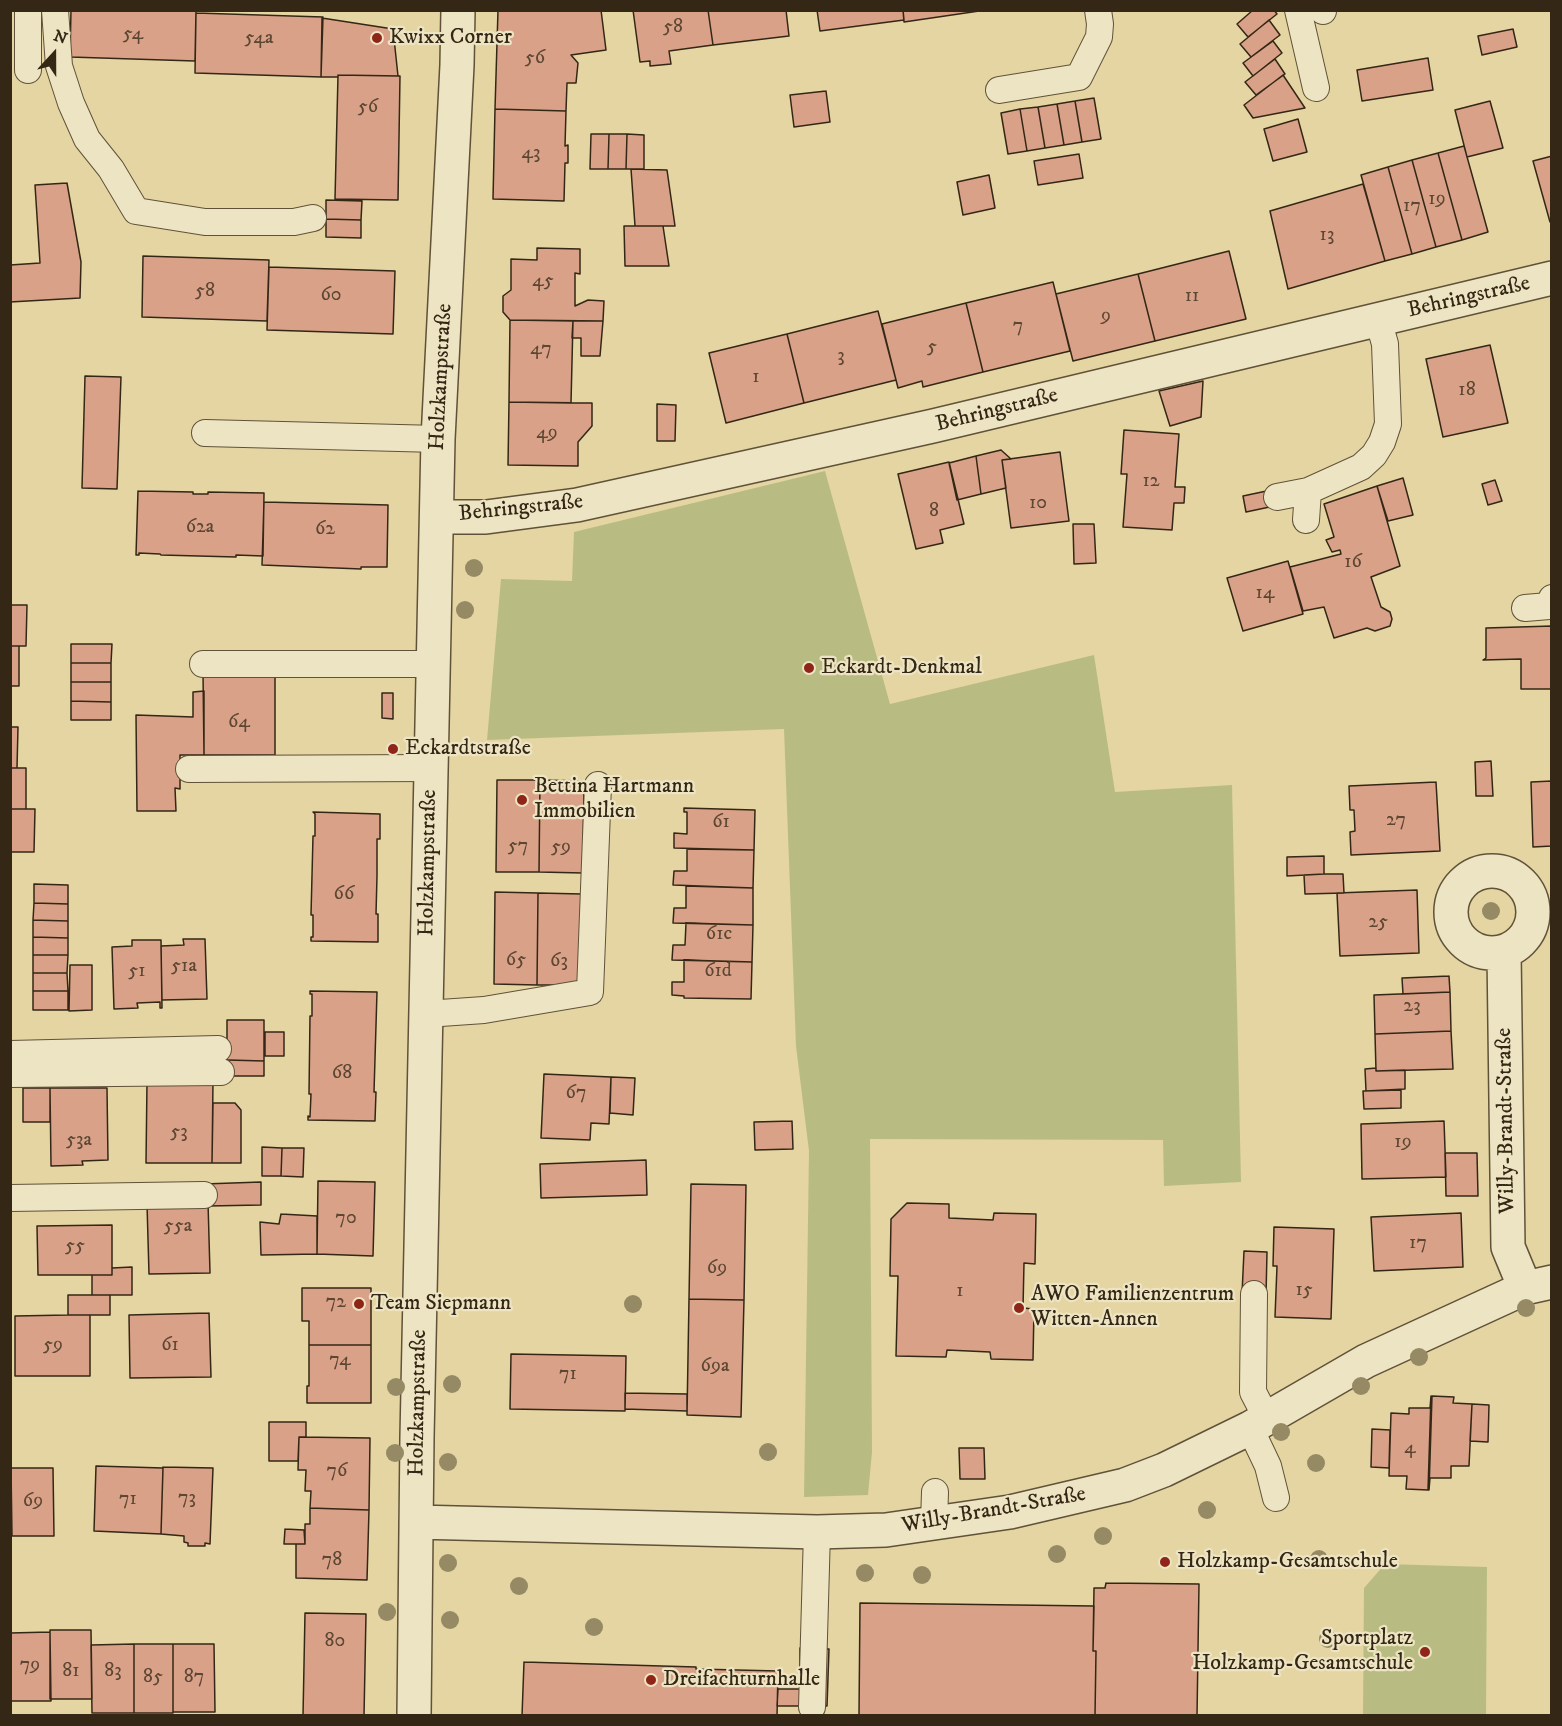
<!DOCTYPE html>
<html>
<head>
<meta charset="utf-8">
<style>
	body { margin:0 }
	#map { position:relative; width:1562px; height:1726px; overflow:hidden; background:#e4d5a3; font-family:"IM FELL DW Pica",serif }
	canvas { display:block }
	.frame { position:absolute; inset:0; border:12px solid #342715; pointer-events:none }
	.north { position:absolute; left:24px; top:24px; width:60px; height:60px; -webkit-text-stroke:4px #ede4c3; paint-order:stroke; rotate:21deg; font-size:16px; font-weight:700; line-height:24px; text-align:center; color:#342715 }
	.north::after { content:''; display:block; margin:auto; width:21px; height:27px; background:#342715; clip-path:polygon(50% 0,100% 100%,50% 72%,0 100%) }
</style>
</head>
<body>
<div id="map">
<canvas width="1562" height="1726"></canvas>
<div class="frame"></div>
<div class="north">N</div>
</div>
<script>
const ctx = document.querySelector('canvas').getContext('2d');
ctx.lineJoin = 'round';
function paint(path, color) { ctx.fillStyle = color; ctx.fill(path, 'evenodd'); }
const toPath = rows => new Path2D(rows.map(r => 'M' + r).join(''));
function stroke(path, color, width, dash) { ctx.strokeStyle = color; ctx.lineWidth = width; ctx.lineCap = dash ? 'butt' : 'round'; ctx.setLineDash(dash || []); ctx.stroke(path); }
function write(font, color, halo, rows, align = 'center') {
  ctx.font = font + ' "IM FELL DW Pica",serif'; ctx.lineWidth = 4.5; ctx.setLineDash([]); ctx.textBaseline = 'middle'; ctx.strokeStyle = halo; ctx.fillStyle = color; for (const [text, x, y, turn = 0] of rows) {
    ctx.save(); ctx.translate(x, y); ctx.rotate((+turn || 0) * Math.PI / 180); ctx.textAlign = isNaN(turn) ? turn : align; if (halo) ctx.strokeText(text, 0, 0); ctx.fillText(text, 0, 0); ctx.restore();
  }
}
paint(toPath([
	[825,471,890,704,1094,655,1115,792,1232,785,1241,1182,1164,1186,1163,1140,870,1139,872,1452,868,1495,804,1497,809,1151,796,1046,784,729,487,740,501,579,572,581,574,532],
	[1385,1564,1487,1567,1486,1715,1363,1715,1364,1588]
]), '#b9bc82');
const building = toPath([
	[71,10,196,10,195,61,70,57,71,10],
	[498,10,601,10,606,50,571,55,578,63,576,83,567,83,566,111,495,109,498,10],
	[633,10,708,10,713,45,669,51,671,64,650,66,650,61,640,62,633,10],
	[708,10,786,10,789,36,713,45,708,10],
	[817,10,903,10,904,20,820,31,817,10],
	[903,10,986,10,904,22,903,10],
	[1253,10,1274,10,1277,14,1248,37,1237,24,1253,10],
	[196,13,323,17,321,77,195,73,196,13],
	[322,18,393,29,398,76,338,75,338,77,321,77,322,18],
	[1269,20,1280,35,1251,57,1240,44,1269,20],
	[1513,29,1517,47,1482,55,1478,36,1513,29],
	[1273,41,1282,53,1253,76,1243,63,1273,41],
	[1428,58,1433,90,1362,101,1357,70,1428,58],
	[1275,59,1285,74,1256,95,1245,82,1275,59],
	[338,75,400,76,398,200,335,199,338,75],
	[1283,75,1305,108,1253,118,1244,105,1283,75],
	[826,91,830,122,794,127,790,95,826,91],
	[1094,98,1101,139,1082,142,1075,101,1094,98],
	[1075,101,1082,142,1064,145,1057,104,1075,101],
	[1490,101,1503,148,1467,157,1455,110,1490,101],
	[1057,104,1064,145,1045,148,1038,107,1057,104],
	[1038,107,1045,148,1027,151,1020,109,1038,107],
	[495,109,566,111,565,146,568,145,568,163,565,163,564,201,493,199,495,109],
	[1020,109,1027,151,1008,154,1001,113,1020,109],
	[1298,119,1307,152,1273,161,1264,129,1298,119],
	[591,134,609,134,608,169,590,169,591,134],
	[609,134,627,134,626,169,608,169,609,134],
	[627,134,644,135,644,169,626,169,627,134],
	[1464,146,1488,232,1462,240,1438,153,1464,146],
	[1438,153,1462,240,1436,247,1412,160,1438,153],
	[1079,154,1083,178,1038,185,1034,161,1079,154],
	[1552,156,1552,221,1550,222,1533,161,1552,156],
	[1412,160,1436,247,1412,254,1388,167,1412,160],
	[1388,167,1412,254,1385,261,1361,175,1388,167],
	[631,169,667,170,675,226,635,226,631,169],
	[989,175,995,208,963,215,957,182,989,175],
	[67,183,81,262,80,298,10,302,10,265,40,263,35,185,67,183],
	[1363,184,1385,261,1288,289,1270,211,1363,184],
	[326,200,362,201,361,220,326,219,326,200],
	[326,219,361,220,361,238,326,237,326,219],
	[624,226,663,226,669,266,625,266,624,226],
	[537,248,580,249,580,274,575,273,575,306,588,300,604,301,603,321,510,320,503,312,503,296,511,290,511,259,537,260,537,248],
	[1229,251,1246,319,1155,341,1138,274,1229,251],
	[143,256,269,260,267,321,142,317,143,256],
	[269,267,395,271,393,334,267,330,269,267],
	[1138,274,1155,341,1073,361,1056,294,1138,274],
	[1053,282,1070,351,983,372,966,303,1053,282],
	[966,303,983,372,923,387,922,381,898,388,882,324,966,303],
	[878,311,896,380,804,403,787,334,878,311],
	[510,320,573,321,571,403,509,402,510,320],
	[573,321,603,321,600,356,581,356,581,338,572,338,573,321],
	[787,334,804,403,726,423,709,353,787,334],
	[1490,345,1508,423,1443,437,1426,359,1490,345],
	[85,376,121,377,117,489,82,488,85,376],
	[1203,381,1201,417,1170,426,1159,391,1203,381],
	[509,402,592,403,592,426,578,442,578,466,508,465,509,402],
	[657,404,676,405,675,441,657,441,657,404],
	[1124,430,1179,434,1175,487,1185,487,1184,503,1174,503,1172,530,1123,527,1127,474,1121,474,1124,430],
	[1001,450,1011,459,1002,460,1006,488,981,494,976,456,1001,450],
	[1060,452,1069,521,1011,528,1002,460,1060,452],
	[976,456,981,494,957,500,949,463,976,456],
	[949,462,964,524,940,530,943,543,916,549,898,474,949,462],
	[1403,478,1413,515,1388,521,1377,486,1403,478],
	[1495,480,1502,501,1488,505,1482,484,1495,480],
	[1377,486,1400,566,1371,577,1381,607,1390,612,1392,619,1390,626,1375,631,1367,628,1334,638,1324,607,1303,611,1290,567,1341,554,1340,550,1332,552,1326,540,1334,537,1324,504,1377,486],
	[1276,489,1279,505,1246,512,1243,496,1276,489],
	[138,491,193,492,193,494,208,494,208,492,264,493,263,556,236,555,236,557,161,555,160,554,139,553,139,555,136,555,138,491],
	[264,502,388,505,387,567,361,567,361,569,262,565,264,502],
	[1073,524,1094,524,1096,563,1074,564,1073,524],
	[1288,561,1303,614,1243,631,1227,578,1288,561],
	[10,605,27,605,26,646,10,646,10,605],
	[1552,626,1552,689,1521,689,1521,659,1483,660,1486,658,1486,628,1552,626],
	[71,644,112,644,111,663,71,663,71,644],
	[10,646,19,646,19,686,10,686,10,646],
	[71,663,111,663,111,682,71,682,71,663],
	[203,673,275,673,275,755,204,755,203,673],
	[71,682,111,682,111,702,71,701,71,682],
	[204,691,204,755,180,755,180,789,175,788,176,811,137,811,136,715,193,717,193,692,204,691],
	[382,693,393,693,393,719,382,718,382,693],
	[71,701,111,702,111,720,71,720,71,701],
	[10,727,18,727,17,768,10,768,10,727],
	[1491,761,1493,796,1476,796,1475,762,1491,761],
	[10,768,26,768,26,809,10,809,10,768],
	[497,780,540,780,539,872,496,872,497,780],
	[540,780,584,781,583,873,539,872,540,780],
	[1552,781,1552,846,1533,847,1531,782,1552,781],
	[1436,782,1440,851,1351,855,1350,832,1355,831,1354,810,1350,810,1349,786,1436,782],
	[684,808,755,810,754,850,674,848,674,833,687,834,687,812,684,812,684,808],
	[10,809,35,809,34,852,10,852,10,809],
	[313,812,380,814,380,839,377,839,377,876,376,914,378,914,378,942,311,941,311,937,313,937,313,915,311,915,313,836,315,836,315,814,313,812],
	[687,849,754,850,753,888,673,885,674,871,687,871,687,849],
	[1324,856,1324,874,1287,876,1287,857,1324,856],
	[1324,874,1343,874,1344,893,1305,894,1304,875,1324,874],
	[34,884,68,885,68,904,34,903,34,884],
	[686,886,753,888,753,925,673,923,674,908,686,908,686,886],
	[1417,890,1419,953,1340,956,1337,893,1417,890],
	[495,892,538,893,537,985,494,984,495,892],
	[538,893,582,894,581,985,537,985,538,893],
	[34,903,68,904,68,921,33,920,34,903],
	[33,920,68,921,68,938,33,937,33,920],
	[686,923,753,925,752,962,672,960,673,945,685,945,686,923],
	[33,937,68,938,68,955,33,955,33,937],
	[183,939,205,939,207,999,162,1000,161,946,184,945,183,939],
	[132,940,161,940,162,1008,160,1008,160,1002,137,1003,138,1008,114,1009,112,947,132,946,132,940],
	[33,955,68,955,67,973,33,973,33,955],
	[684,960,752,962,751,999,684,998,684,996,672,995,672,982,684,982,684,960],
	[70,965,92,965,92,1010,69,1011,70,965],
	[33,973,67,973,68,991,33,991,33,973],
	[1449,976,1450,992,1403,994,1402,978,1449,976],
	[33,991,68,991,68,1010,33,1010,33,991],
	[310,991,377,992,374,1092,376,1092,375,1121,308,1120,308,1116,310,1117,311,1094,309,1094,310,1016,312,1016,312,994,310,994,310,991],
	[1450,992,1451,1031,1375,1034,1374,995,1450,992],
	[227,1020,264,1020,264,1061,227,1060,227,1020],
	[1451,1031,1453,1069,1376,1071,1375,1034,1451,1031],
	[265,1032,284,1032,284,1056,265,1056,265,1032],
	[229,1060,264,1061,264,1076,229,1076,229,1060],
	[1376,1068,1376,1071,1405,1070,1405,1089,1366,1091,1365,1069,1376,1068],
	[544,1074,611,1077,609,1124,591,1123,590,1140,541,1138,544,1074],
	[611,1077,635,1078,633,1115,610,1113,611,1077],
	[147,1082,213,1082,212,1163,146,1163,147,1082],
	[23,1088,50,1088,50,1122,23,1122,23,1088],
	[50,1088,107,1088,108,1160,82,1161,83,1165,51,1166,50,1088],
	[1401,1090,1401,1108,1364,1109,1363,1091,1401,1090],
	[213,1103,235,1103,241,1110,241,1163,212,1163,213,1103],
	[792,1121,793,1149,755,1150,754,1122,792,1121],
	[1444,1121,1446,1177,1362,1179,1361,1124,1444,1121],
	[262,1147,282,1148,281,1176,262,1176,262,1147],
	[282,1148,304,1148,303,1177,281,1176,282,1148],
	[1445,1153,1477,1153,1478,1196,1446,1196,1445,1153],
	[646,1160,647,1195,541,1198,540,1164,646,1160],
	[318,1181,375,1182,373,1256,317,1254,318,1181],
	[261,1182,261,1205,208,1206,204,1184,261,1182],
	[691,1184,746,1185,744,1300,689,1299,691,1184],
	[208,1202,210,1273,149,1274,147,1204,208,1202],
	[907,1203,949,1204,949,1218,993,1220,994,1213,1036,1214,1035,1264,1024,1263,1023,1308,1034,1309,1033,1360,991,1359,990,1352,947,1350,946,1357,896,1356,898,1276,890,1276,891,1219,907,1203],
	[1461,1213,1463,1267,1374,1271,1371,1217,1461,1213],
	[281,1214,317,1216,317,1254,261,1255,260,1222,279,1224,281,1214],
	[112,1225,112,1275,38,1275,37,1226,112,1225],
	[1274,1227,1334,1229,1331,1319,1275,1317,1277,1266,1273,1266,1274,1227],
	[1244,1251,1267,1252,1266,1295,1242,1294,1244,1251],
	[132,1267,132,1295,92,1295,92,1275,112,1275,112,1268,132,1267],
	[302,1288,371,1288,371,1345,309,1345,309,1321,302,1321,302,1288],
	[68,1295,110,1295,110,1315,68,1315,68,1295],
	[689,1299,744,1300,741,1417,687,1415,689,1299],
	[209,1313,211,1377,130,1378,129,1315,209,1313],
	[68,1315,90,1315,90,1376,15,1376,15,1316,68,1315],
	[309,1345,371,1345,371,1403,307,1403,307,1386,309,1386,309,1345],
	[511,1354,626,1356,625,1411,510,1409,511,1354],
	[625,1393,687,1394,687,1411,625,1409,625,1393],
	[1431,1396,1428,1490,1406,1489,1407,1476,1389,1476,1391,1413,1409,1414,1409,1408,1430,1408,1431,1396],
	[1432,1396,1454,1397,1453,1403,1472,1404,1469,1466,1451,1466,1451,1478,1430,1478,1429,1490,1432,1396],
	[1472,1404,1489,1405,1488,1442,1470,1441,1472,1404],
	[269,1422,306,1422,306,1437,299,1437,298,1461,269,1461,269,1422],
	[1372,1429,1390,1430,1389,1468,1371,1467,1372,1429],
	[299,1437,370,1438,369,1510,310,1508,311,1491,305,1491,306,1470,298,1470,299,1437],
	[959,1448,984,1448,985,1479,960,1479,959,1448],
	[96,1466,163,1468,161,1534,94,1531,96,1466],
	[163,1467,213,1468,210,1544,205,1543,205,1546,188,1546,188,1543,184,1542,184,1536,161,1534,163,1467],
	[11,1468,53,1468,54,1536,12,1536,11,1468],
	[310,1508,369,1510,367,1580,296,1578,296,1544,305,1544,305,1524,310,1524,310,1508],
	[285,1529,304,1530,305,1544,284,1544,285,1529],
	[1106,1583,1199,1584,1197,1716,1095,1716,1096,1651,1093,1651,1094,1588,1105,1588,1106,1583],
	[860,1603,1094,1606,1093,1651,1096,1651,1095,1716,859,1716,860,1603],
	[305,1613,366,1614,364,1716,303,1716,305,1613],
	[50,1630,91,1630,92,1699,50,1699,50,1630],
	[50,1632,51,1701,10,1701,10,1633,50,1632],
	[134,1644,173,1644,173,1713,134,1713,134,1644],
	[134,1644,134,1713,92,1713,91,1645,134,1644],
	[173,1644,214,1644,215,1712,173,1712,173,1644],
	[800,1648,829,1649,827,1706,777,1706,778,1689,800,1689,800,1648],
	[524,1662,696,1667,696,1669,778,1671,777,1716,522,1716,524,1662]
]);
paint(building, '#d8a188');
stroke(building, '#342715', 1.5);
const lane = toPath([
	[28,10,28,70],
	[55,10,59,66,71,103,87,139,111,169,136,211,205,222,294,222,313,218],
	[1298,10,1316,88],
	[1323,10,1323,11],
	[999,90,1079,77,1099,37,1100,24,1098,10],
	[205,433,438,439],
	[1277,497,1308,491,1361,467,1374,455,1382,442,1388,424,1385,344,1378,319],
	[1306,520,1308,491],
	[1525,608,1549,606,1552,598],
	[203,664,434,664],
	[189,769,431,768],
	[426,1014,484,1010,590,992,598,785],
	[10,1054,218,1049],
	[10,1074,221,1072],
	[10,1198,204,1195],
	[1254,1294,1253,1392,1267,1419],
	[1250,1428,1268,1466,1276,1498],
	[934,1523,935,1492],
	[812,1707,817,1532]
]);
const street = toPath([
	[437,517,486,517,577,505,933,426,1552,278],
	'1451 912a41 41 0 1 1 82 0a41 41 0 1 1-82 0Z',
	[1504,952,1508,1247,1525,1288],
	[416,1522,817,1532,886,1530,1010,1512,1125,1485,1164,1470,1250,1428,1366,1361,1525,1288,1552,1282],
	[414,1716,417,1437,438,439,457,65,458,10]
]);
stroke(lane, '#605238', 28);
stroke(street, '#605238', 36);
stroke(lane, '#ede4c3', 26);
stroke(street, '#ede4c3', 33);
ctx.fillStyle = '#958a64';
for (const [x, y] of [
	[474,568],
	[465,610],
	[1491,911],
	[633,1304],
	[1526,1308],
	[1419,1357],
	[452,1384],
	[1361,1386],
	[396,1387],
	[1281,1432],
	[768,1452],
	[395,1453],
	[448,1462],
	[1316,1463],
	[1207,1510],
	[1103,1536],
	[1057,1554],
	[1319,1559],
	[448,1563],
	[865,1573],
	[922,1575],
	[519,1586],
	[387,1612],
	[450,1620],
	[594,1627],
	[1328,1639]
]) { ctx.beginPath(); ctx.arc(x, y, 9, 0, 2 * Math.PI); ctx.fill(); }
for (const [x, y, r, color] of [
	[377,38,6,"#8f2418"],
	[809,668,6,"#8f2418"],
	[393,749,6,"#8f2418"],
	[522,800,6,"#8f2418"],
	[359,1304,6,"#8f2418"],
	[1019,1308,6,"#8f2418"],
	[1165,1562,6,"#8f2418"],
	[1425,1652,6,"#8f2418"],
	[651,1680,6,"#8f2418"]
]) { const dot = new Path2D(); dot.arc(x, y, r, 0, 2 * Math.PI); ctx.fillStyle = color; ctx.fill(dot); stroke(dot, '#ede4c3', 2); }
write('20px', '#5d4632', null, [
	["58",673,28],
	["54",133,35],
	["54a",259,39],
	["56",535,59],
	["56",368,108],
	["43",531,154],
	["19",1437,200],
	["17",1412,207],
	["13",1327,236],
	["45",543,282],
	["58",205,292],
	["60",331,296],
	["11",1192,297],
	["9",1106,317],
	["7",1018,327],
	["5",932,348],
	["47",541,350],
	["3",841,357],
	["1",756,378],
	["18",1467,391],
	["49",547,434],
	["12",1151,482],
	["10",1038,504],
	["8",934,512],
	["62a",200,528],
	["62",325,530],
	["16",1353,563],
	["14",1265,594],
	["64",239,723],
	["27",1396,821],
	["61",721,823],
	["57",518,847],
	["59",561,848],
	["66",344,895],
	["25",1378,923],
	["61c",719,935],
	["65",516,961],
	["63",559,962],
	["51a",184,967],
	["51",137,972],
	["61d",718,972],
	["23",1412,1007],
	["68",342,1074],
	["67",576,1094],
	["53",179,1133],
	["53a",79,1141],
	["19",1403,1143],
	["70",346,1219],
	["55a",178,1227],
	["17",1418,1244],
	["55",75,1247],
	["69",717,1269],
	["15",1304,1291],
	["1",960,1292],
	["72",336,1303],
	["59",53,1346],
	["61",170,1346],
	["74",340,1361],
	["69a",715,1367],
	["71",568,1375],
	["4",1410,1449],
	["76",337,1472],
	["73",187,1499],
	["71",128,1500],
	["69",33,1502],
	["78",332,1561],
	["80",335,1642],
	["79",30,1666],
	["81",71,1672],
	["83",113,1672],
	["85",153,1678],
	["87",194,1678]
]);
write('22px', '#342715', '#ede4c3', [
	["Kwixx Corner",389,38],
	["Eckardt-Denkmal",821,668],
	["Eckardtstraße",405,749],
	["Bettina Hartmann",534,787],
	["Immobilien",534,812],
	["AWO Familienzentrum",1031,1295],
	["Witten-Annen",1031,1320],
	["Team Siepmann",371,1304],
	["Holzkamp-Gesamtschule",1177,1562],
	["Sportplatz",1413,1639,"right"],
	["Holzkamp-Gesamtschule",1413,1664,"right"],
	["Dreifachturnhalle",663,1680]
], 'left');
write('22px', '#342715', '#ede4c3', [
	["Behringstraße",1469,298,-13],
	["Holzkampstraße",442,377,-87],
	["Behringstraße",997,411,-14],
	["Behringstraße",521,509,-6],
	["Holzkampstraße",429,863,-89],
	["Willy-Brandt-Straße",1507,1121,-91],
	["Holzkampstraße",419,1403,-89],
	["Willy-Brandt-Straße",994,1511,-10]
]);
</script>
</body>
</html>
